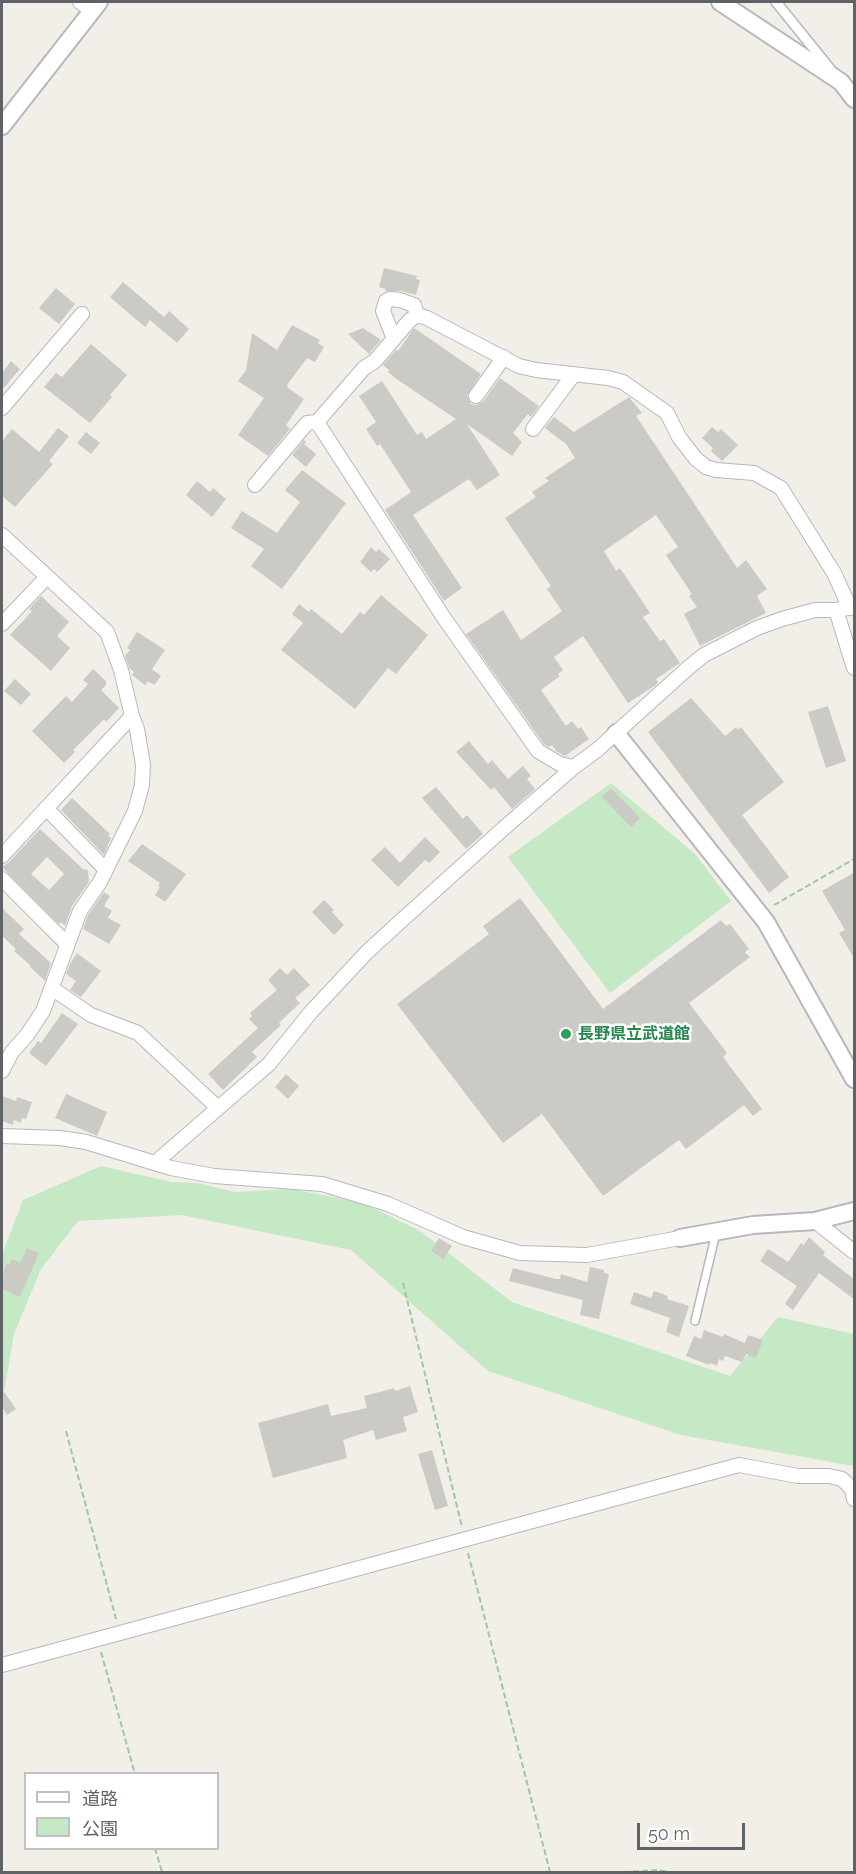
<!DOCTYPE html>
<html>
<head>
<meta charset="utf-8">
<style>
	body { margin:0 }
	#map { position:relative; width:856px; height:1874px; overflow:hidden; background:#f1efe8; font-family:Raleway,"Noto Sans JP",sans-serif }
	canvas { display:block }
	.frame { position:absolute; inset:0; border:3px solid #5f6368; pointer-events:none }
	.legend { position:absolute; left:24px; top:1772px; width:195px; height:78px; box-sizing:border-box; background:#fff; border:2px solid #bfc1c3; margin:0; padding:8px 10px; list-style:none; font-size:18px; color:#5f6368 }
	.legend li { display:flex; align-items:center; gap:12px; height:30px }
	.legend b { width:30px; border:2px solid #bfc1c3 }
	.scale { position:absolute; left:637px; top:1823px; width:108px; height:27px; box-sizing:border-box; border:3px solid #5f6368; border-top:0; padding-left:8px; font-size:18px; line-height:21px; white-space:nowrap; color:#5f6368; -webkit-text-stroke:4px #fff; paint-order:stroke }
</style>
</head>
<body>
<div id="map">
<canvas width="856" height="1874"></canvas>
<div class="frame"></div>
<ul class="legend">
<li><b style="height:8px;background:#fff"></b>道路</li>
<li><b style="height:16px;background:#c5e8c5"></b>公園</li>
</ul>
<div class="scale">50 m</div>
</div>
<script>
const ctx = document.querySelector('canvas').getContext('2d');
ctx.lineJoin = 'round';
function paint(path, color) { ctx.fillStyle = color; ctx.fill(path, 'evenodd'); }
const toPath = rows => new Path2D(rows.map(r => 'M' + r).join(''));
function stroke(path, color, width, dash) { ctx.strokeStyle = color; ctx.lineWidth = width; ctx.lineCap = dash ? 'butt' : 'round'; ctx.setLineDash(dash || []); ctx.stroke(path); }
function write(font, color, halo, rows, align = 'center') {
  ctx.font = font + ' Raleway,"Noto Sans JP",sans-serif'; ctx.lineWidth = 5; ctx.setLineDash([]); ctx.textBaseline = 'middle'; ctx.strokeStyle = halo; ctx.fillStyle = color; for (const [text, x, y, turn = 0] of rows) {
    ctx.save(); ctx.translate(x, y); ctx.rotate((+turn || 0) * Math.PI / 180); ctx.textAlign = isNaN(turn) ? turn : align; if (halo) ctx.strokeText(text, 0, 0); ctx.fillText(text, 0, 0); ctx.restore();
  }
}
paint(toPath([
	[611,783,695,854,731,901,610,993,508,857],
	[101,1166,171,1182,198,1183,235,1192,291,1189,363,1203,420,1231,512,1302,730,1376,778,1317,854,1334,854,1466,681,1435,488,1371,351,1250,181,1215,78,1221,41,1269,14,1334,2,1403,2,1255,23,1200]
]), '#c5e8c5');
paint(toPath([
	[384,268,417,276,416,279,420,280,416,295,401,291,385,291,386,289,379,287],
	[123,282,164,317,169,311,189,329,177,343,150,320,145,327,110,297],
	[56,288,75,304,59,324,39,308],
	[292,325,320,340,318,343,324,347,315,362,307,358,287,385,288,388,304,399,286,425,290,429,268,456,238,435,264,398,238,381,246,370,252,333,277,350],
	[363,328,381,340,369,354,348,334],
	[414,328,481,374,467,395,471,404,476,405,483,402,500,378,539,406,531,417,528,414,513,433,522,442,512,456,467,424,500,475,477,490,469,479,413,515,462,588,444,601,385,510,411,492,380,444,377,446,366,429,376,422,359,396,382,381,417,435,422,432,426,439,456,419,395,378,388,372,389,370,383,365,396,350,398,351],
	[91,344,127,375,110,395,112,397,90,423,44,387,56,373,62,377],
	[11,361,20,369,2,390,2,373],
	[629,397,642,413,636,416,737,568,746,560,767,589,757,596,766,613,700,646,684,614,697,607,689,596,692,594,666,555,678,547,656,515,604,551,616,571,620,568,650,613,643,617,660,641,664,639,680,663,656,679,658,682,656,685,628,703,583,636,554,657,563,670,558,674,560,676,541,690,566,726,572,721,578,729,581,727,589,739,565,756,556,751,552,745,549,747,544,744,466,634,503,610,521,640,562,611,547,589,551,586,505,518,536,497,532,492,549,481,545,478,575,458,566,444,545,428,554,417,574,432],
	[712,427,718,432,721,429,738,445,722,461,711,451,713,448,702,438],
	[58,428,69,436,49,461,53,464,15,507,2,496,2,441,12,429,39,452],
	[86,432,100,443,91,454,77,443],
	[304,440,306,442,304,444,316,454,306,467,292,455],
	[302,470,346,503,282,589,251,566,264,549,231,528,242,511,277,533,300,502,285,490],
	[197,481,210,492,213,488,226,499,212,517,186,495],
	[371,547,376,552,379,549,390,559,377,572,374,569,371,572,360,562],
	[381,595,428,635,396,674,388,668,355,709,281,650,303,623,292,614,299,604,309,612,311,609,342,634,360,612,364,615],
	[41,596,69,622,57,636,70,648,51,671,10,635,32,611,29,609],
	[137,632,165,650,152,669,161,676,154,685,148,681,145,685,132,675,134,672,130,669,125,656,130,650,127,648],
	[93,669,106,681,106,685,101,690,119,708,106,722,104,719,73,750,75,752,64,763,32,731,66,696,72,702,88,684,83,680],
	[15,679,31,694,21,705,4,691],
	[691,698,725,736,736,727,738,730,741,727,784,782,742,815,789,877,769,893,648,732],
	[828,706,846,761,826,768,808,712],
	[469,741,488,764,492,760,508,779,523,766,531,776,527,779,535,789,512,809,494,787,491,790,456,752],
	[436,787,463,819,467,815,483,834,466,849,422,798],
	[611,788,640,818,631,827,602,797],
	[72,798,110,834,108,836,111,838,104,855,61,810],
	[40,829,83,869,88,870,89,882,72,906,65,926,61,922,59,924,2,867,9,862],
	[47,857,64,874,49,890,31,874],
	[425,837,440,852,429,863,425,860,398,887,371,860,385,847,400,863],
	[142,844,186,874,165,902,155,895,160,887,158,886,160,883,128,861],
	[855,872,855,960,839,933,845,930,822,891],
	[104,892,110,896,104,906,112,911,108,918,121,925,109,944,83,929,88,915],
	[520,898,603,1009,721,920,726,926,730,924,749,949,745,952,750,957,689,1003,727,1053,723,1057,762,1109,753,1116,744,1105,686,1149,679,1140,603,1196,542,1114,503,1143,397,1004,489,934,483,926],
	[324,900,334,910,332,912,344,925,334,935,312,912],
	[2,908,24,929,19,934,51,963,45,981,30,967,31,966,14,951,16,949,2,936],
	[77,953,101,971,81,997,70,990,76,981,66,974,71,962],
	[280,968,287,975,294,968,310,985,295,998,300,1003,279,1023,281,1025,252,1052,257,1057,223,1090,208,1074,258,1028,249,1019,252,1016,250,1013,277,990,268,980],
	[62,1013,78,1024,46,1066,29,1053,38,1041,41,1043],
	[286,1074,299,1086,288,1099,275,1087],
	[66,1094,107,1112,97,1136,55,1118],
	[2,1096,16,1101,17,1097,32,1102,26,1119,22,1118,21,1123,14,1120,13,1125,2,1121],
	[809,1237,825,1252,823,1255,855,1280,855,1300,819,1273,793,1310,785,1304,797,1286,760,1261,768,1249,788,1262,801,1243,804,1245],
	[439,1238,452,1246,443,1259,431,1251],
	[27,1248,39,1253,20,1297,2,1289,2,1276,7,1263,9,1265,12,1259,20,1263],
	[590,1267,604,1270,604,1273,609,1274,599,1319,580,1315,583,1300,509,1281,513,1268,556,1279,560,1279,561,1274,587,1282],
	[654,1291,668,1296,667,1299,689,1306,679,1337,666,1332,670,1318,630,1304,634,1292,651,1298],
	[704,1330,723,1337,724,1334,745,1343,748,1335,763,1340,756,1358,746,1354,742,1362,725,1356,723,1361,719,1359,717,1366,710,1363,709,1365,686,1356,694,1336,701,1339],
	[410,1386,418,1412,403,1417,407,1431,376,1440,373,1430,343,1440,347,1458,273,1478,258,1423,328,1404,331,1416,367,1408,364,1396,394,1388,395,1391],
	[2,1389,16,1409,7,1415,2,1407],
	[432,1450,448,1506,435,1510,418,1454]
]), '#cccac5');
const service = toPath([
	[695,1321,716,1233]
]);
const pedestrian = toPath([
	[776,2,831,70]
]);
const minor = toPath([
	[80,2,93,11],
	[394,339,383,311,386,301,390,299,400,300,414,305,417,315],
	[476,396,504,357],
	[2,408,82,314],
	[317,422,364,368,375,361,409,321,417,315,427,318,519,366,536,370,608,378,623,382,667,413,679,437,696,459,706,467,716,470,754,473,781,488,834,573,850,608],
	[533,429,574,374],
	[255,485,307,423,317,422,444,618,538,751,560,764,574,767],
	[2,535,107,632,121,670,132,716,137,729,143,765,142,785,135,811,100,882,80,911,43,1011,27,1035,12,1052,2,1071],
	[836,610,854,668],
	[2,624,47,577],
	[46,808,105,869],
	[2,856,132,716],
	[2,879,67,944],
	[53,989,91,1015,138,1033,218,1108],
	[2,1136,60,1138,86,1142,171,1168,214,1176,322,1184,388,1204,463,1237,520,1253,587,1255,680,1238],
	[156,1162,269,1064,311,1012,367,952,402,920,504,828,574,767,597,750,688,668,704,655,757,628,782,619,815,610,836,610,854,607],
	[815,1221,854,1252],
	[2,1665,739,1465,798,1476,829,1476,842,1479,852,1489,854,1499]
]);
const tertiary = toPath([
	[720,2,841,82,854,99],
	[2,126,99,2],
	[616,733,766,922,854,1079],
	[680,1238,753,1225,815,1221,854,1211]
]);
stroke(service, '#b5b8bc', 10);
stroke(pedestrian, '#b5b8bc', 12);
stroke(minor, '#b5b8bc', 16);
stroke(tertiary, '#b5b8bc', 20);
stroke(toPath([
	[774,905,854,859],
	[403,1283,462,1527],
	[66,1431,116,1619],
	[468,1553,550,1872],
	[101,1652,135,1774],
	[155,1848,162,1872],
	[624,1872,658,1870,668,1872]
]), '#9cc7a9', 2, [6, 3]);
stroke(service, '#fff', 7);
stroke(pedestrian, '#fff', 9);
stroke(minor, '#fff', 14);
stroke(tertiary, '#fff', 16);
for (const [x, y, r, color] of [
	[566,1034,6,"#2e9e5b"]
]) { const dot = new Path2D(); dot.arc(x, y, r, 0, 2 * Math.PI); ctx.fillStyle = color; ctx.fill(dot); stroke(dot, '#fff', 2); }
write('bold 16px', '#27864d', '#fff', [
	["長野県立武道館",578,1034]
], 'left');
</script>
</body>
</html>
